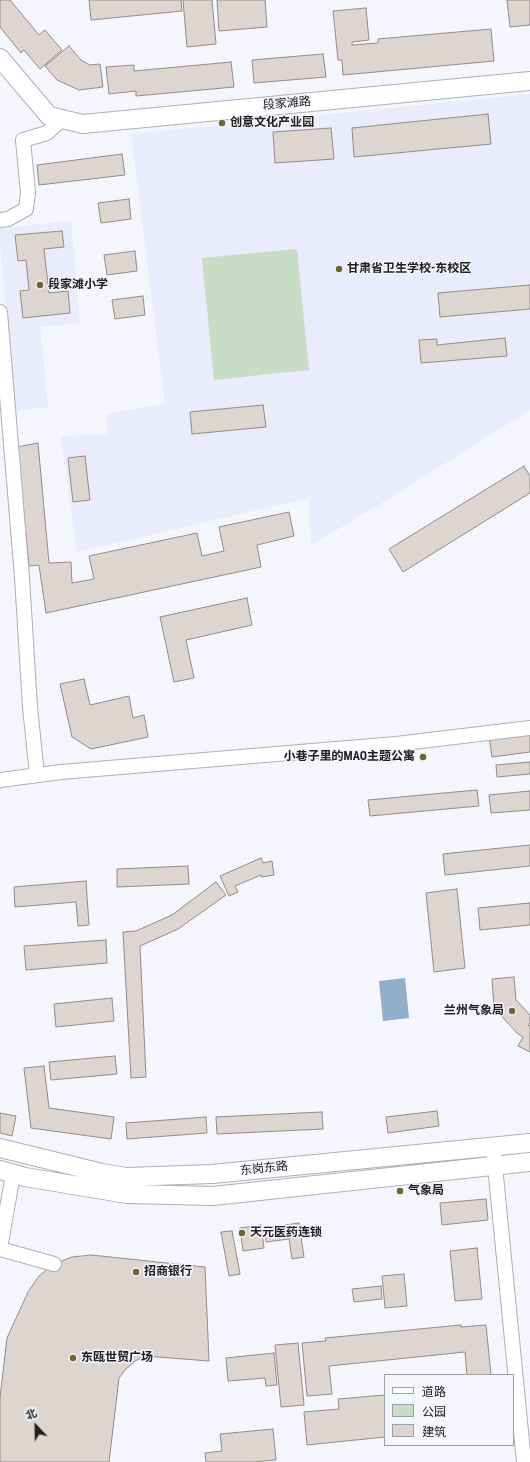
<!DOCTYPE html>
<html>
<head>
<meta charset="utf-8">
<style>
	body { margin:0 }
	#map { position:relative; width:530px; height:1462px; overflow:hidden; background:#f4f5fd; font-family:"Roboto Condensed","Noto Sans SC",sans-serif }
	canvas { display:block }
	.legend { position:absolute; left:384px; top:1374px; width:130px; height:72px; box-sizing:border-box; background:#f4f5fd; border:1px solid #9fa0a6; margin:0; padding:5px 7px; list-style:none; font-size:12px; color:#202023 }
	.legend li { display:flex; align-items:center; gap:8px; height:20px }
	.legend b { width:20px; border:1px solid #9fa0a6 }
	.north { position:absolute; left:16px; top:1406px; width:40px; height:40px; -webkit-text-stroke:3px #f4f5fd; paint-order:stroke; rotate:338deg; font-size:11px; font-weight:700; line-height:16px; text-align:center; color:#202023 }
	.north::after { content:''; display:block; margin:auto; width:14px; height:18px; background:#202023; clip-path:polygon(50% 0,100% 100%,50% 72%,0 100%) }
</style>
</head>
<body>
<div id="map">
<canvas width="530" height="1462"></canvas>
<ul class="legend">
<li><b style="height:5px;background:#fff"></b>道路</li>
<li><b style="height:11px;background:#c7ddc6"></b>公园</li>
<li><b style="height:11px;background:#ded5d1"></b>建筑</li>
</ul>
<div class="north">北</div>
</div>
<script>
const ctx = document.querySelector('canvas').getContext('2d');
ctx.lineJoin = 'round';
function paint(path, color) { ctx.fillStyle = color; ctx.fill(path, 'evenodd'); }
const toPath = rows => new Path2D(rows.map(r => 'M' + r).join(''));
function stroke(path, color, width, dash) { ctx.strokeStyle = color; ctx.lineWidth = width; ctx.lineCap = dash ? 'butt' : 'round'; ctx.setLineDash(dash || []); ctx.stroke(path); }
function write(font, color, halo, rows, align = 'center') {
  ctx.font = font + ' "Roboto Condensed","Noto Sans SC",sans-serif'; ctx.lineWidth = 3; ctx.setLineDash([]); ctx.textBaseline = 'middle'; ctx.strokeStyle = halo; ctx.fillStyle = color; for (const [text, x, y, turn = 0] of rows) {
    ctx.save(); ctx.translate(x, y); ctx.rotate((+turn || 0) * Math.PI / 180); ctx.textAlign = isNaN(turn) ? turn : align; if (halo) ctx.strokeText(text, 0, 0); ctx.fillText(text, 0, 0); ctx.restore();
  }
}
paint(toPath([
	[530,94,530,410,372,509,311,545,309,498,77,552,61,436,108,434,106,414,165,404,131,134],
	[71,221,80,323,40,327,48,407,16,411,0,246,0,228]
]), '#eaebfb');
paint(toPath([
	[297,249,309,370,214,380,202,258]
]), '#c7ddc6');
paint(toPath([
	[405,978,409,1018,383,1021,379,981]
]), '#92aec8');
const building = toPath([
	[0,0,10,0,39,35,45,30,62,50,40,69,24,50,21,53,0,27,0,0],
	[89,0,181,0,182,11,91,20,89,0],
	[183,0,212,0,216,44,187,47,183,0],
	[217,0,265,0,267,27,219,31,217,0],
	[507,0,530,0,530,25,510,27,507,0],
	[366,8,369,40,352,42,352,45,378,43,378,39,491,29,494,61,343,75,342,60,338,60,333,11,366,8],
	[69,46,81,60,90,65,100,64,103,87,79,90,57,80,45,66,69,46],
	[323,54,326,77,254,83,252,60,323,54],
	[231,62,234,87,136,96,136,91,109,94,106,67,134,65,134,71,231,62],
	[488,114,491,144,354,157,352,128,488,114],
	[331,128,334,159,275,163,273,132,331,128],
	[122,154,125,175,39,185,37,165,122,154],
	[129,199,131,219,101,223,98,203,129,199],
	[62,231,64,247,44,249,49,293,68,291,70,313,23,318,20,291,29,290,26,260,18,261,15,235,62,231],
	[135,251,137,271,107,275,104,255,135,251],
	[530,285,530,309,440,317,438,293,530,285],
	[143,296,145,315,115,319,112,300,143,296],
	[505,338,507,356,421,363,419,340,437,339,437,345,505,338],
	[263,405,266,427,192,434,190,412,263,405],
	[38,443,49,563,71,562,72,583,94,579,89,556,197,533,202,556,224,551,219,527,289,512,294,536,257,545,261,567,46,613,39,565,29,566,17,447,38,443],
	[85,456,90,500,73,502,68,458,85,456],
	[524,466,530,476,530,493,403,572,389,549,524,466],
	[247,598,252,625,186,640,194,678,174,682,160,617,247,598],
	[84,679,90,705,129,696,133,718,144,715,148,737,91,749,72,737,60,684,84,679],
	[530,731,530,752,492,757,489,737,530,731],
	[530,762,530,774,497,777,496,765,530,762],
	[477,790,479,806,370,816,368,800,477,790],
	[530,791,530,810,491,813,489,795,530,791],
	[530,845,530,866,445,875,443,854,530,845],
	[261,858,263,863,272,861,274,875,261,877,261,875,235,886,238,892,229,896,220,876,261,858],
	[188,866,189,884,117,887,117,869,188,866],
	[86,881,89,925,78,926,76,902,15,907,14,887,86,881],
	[216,882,226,895,178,929,140,946,146,1077,131,1078,123,932,136,931,172,915,216,882],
	[457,889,465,968,434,972,426,893,457,889],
	[530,903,530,925,480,930,478,908,530,903],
	[106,940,107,963,26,970,24,946,106,940],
	[514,977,516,1000,530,1015,530,1023,528,1025,530,1026,530,1052,518,1046,523,1037,518,1034,494,1008,492,979,514,977],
	[112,998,114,1021,56,1027,54,1004,112,998],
	[115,1056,117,1074,51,1080,49,1062,115,1056],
	[44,1066,49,1108,114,1117,111,1139,31,1128,24,1068,44,1066],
	[437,1111,439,1126,388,1133,386,1117,437,1111],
	[322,1112,323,1129,217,1134,216,1117,322,1112],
	[0,1113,16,1116,12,1136,0,1133,0,1113],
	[206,1117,207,1133,127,1139,126,1123,206,1117],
	[486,1199,488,1220,442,1225,440,1203,486,1199],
	[299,1223,304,1257,292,1259,289,1239,266,1242,265,1228,299,1223],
	[261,1225,264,1248,243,1251,240,1228,261,1225],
	[232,1231,240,1274,229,1276,221,1232,232,1231],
	[477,1248,482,1299,455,1301,450,1251,477,1248],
	[91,1255,205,1267,209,1361,145,1356,135,1361,126,1369,119,1378,109,1462,0,1462,0,1398,7,1338,28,1292,39,1276,54,1264,72,1257,91,1255],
	[404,1274,407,1306,385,1308,382,1276,404,1274],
	[381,1286,382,1299,354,1302,352,1289,381,1286],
	[461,1325,461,1327,486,1325,491,1375,467,1375,465,1352,329,1366,332,1394,307,1396,302,1343,326,1341,325,1338,461,1325],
	[298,1343,304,1405,281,1407,275,1345,298,1343],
	[274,1353,277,1385,266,1386,265,1378,228,1381,226,1358,274,1353],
	[385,1395,385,1437,307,1445,304,1412,339,1409,338,1399,385,1395],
	[273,1429,276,1460,254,1462,206,1462,205,1453,222,1451,220,1434,273,1429]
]);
paint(building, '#ded5d1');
stroke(building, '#938b87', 1);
const minor = toPath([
	[0,220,8,219,26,209,28,193,23,140,47,133,62,119],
	[0,312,22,577,30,707,37,775],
	[0,780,61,772,396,744,530,728],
	[494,1156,524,1462],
	[0,1249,13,1174],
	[0,1249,54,1264]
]);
const major = toPath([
	[0,58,49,116,83,124,530,81],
	[0,1148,102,1173,126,1177,212,1174,530,1143],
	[0,1170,25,1177,127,1194,213,1196,530,1162]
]);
stroke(minor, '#aeafb7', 16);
stroke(major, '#aeafb7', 20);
stroke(minor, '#fff', 14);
stroke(major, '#fff', 18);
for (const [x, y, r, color] of [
	[222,123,4,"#6c6633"],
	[339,269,4,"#6c6633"],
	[40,285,4,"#6c6633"],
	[423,757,4,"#6c6633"],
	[512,1011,4,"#6c6633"],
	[400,1191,4,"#6c6633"],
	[242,1233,4,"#6c6633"],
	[136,1272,4,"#6c6633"],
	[73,1358,4,"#6c6633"]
]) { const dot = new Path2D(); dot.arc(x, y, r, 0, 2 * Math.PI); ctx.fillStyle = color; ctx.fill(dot); stroke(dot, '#f4f5fd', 1.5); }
write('12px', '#202023', '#f4f5fd', [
	["段家滩路",287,104,-5],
	["东岗东路",264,1169,-6]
]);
write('bold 12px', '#202023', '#f4f5fd', [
	["创意文化产业园",230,123],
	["甘肃省卫生学校-东校区",347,269],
	["段家滩小学",48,285],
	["小巷子里的MAO主题公寓",415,757,"right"],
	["兰州气象局",504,1011,"right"],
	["气象局",408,1191],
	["天元医药连锁",250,1233],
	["招商银行",144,1272],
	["东瓯世贸广场",81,1358]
], 'left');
</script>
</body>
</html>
